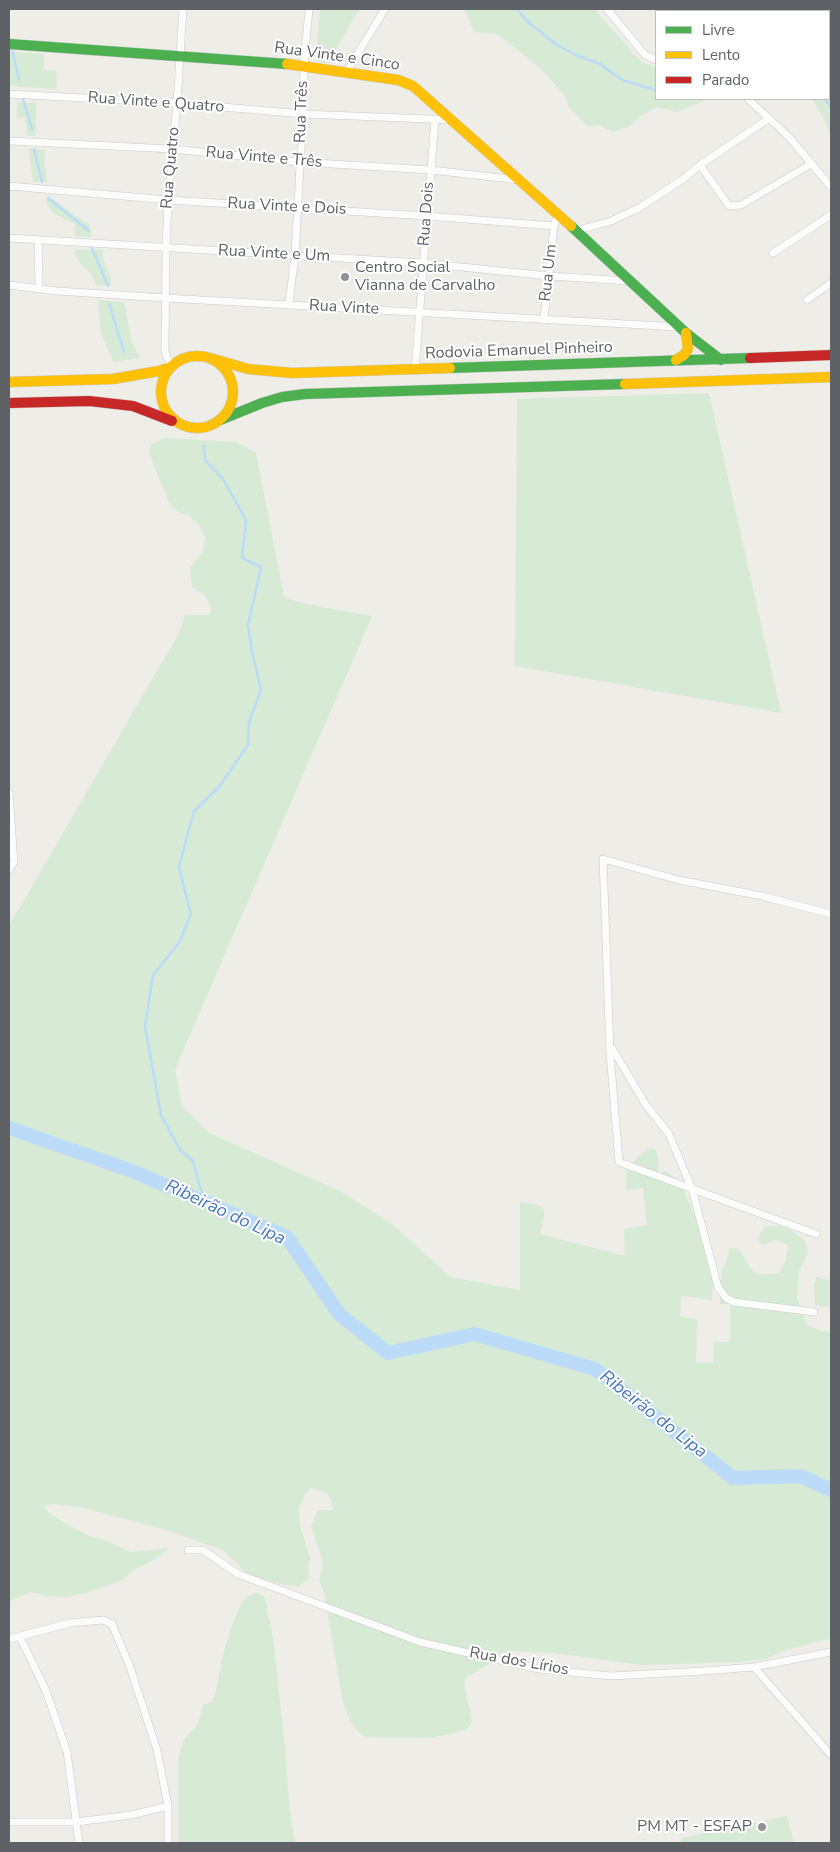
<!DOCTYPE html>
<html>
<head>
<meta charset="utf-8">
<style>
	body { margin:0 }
	#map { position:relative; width:840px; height:1852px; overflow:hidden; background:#eeede8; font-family:"Nunito Sans",sans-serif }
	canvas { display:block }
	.frame { position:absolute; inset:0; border:10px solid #5e6166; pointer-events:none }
	.legend { position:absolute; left:655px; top:10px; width:175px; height:90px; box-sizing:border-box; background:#fff; border:1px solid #bfc0c2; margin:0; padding:6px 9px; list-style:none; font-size:15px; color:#5e6166 }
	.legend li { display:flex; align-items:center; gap:10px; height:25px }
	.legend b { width:25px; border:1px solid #bfc0c2 }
</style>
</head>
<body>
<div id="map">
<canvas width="840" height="1852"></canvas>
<div class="frame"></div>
<ul class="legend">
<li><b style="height:6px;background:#4caf50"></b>Livre</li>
<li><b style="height:6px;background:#ffc107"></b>Lento</li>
<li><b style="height:6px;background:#c62828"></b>Parado</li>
</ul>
</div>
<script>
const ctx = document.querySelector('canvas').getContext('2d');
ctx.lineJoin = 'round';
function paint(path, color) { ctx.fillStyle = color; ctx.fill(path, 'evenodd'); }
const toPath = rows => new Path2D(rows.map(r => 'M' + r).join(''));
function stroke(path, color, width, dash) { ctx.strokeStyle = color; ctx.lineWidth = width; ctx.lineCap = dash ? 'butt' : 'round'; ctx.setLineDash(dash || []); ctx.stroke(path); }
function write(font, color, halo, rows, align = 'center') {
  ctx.font = font + ' "Nunito Sans",sans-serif'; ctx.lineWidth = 4; ctx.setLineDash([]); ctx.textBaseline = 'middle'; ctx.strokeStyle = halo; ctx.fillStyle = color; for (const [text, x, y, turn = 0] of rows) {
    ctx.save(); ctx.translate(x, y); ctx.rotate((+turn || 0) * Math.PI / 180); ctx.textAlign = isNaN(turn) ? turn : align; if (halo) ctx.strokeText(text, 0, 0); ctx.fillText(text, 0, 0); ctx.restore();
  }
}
paint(toPath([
	[320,9,359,9,328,63,316,61],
	[464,9,594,9,641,62,656,67,656,99,708,99,677,112,656,107,642,115,628,127,612,132,600,125,589,127,568,107,566,97,547,75,528,58,497,34,474,32],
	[829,29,831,32,831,137,826,122,812,99,829,99],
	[9,52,44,54,44,70,57,71,56,89,9,86],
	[17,102,36,103,36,136,27,136,25,118,17,118],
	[29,148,45,150,44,169,46,169,47,182,33,182],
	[46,199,53,199,77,217,90,224,92,237,75,236,75,224,55,214,48,207],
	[75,249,103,250,103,259,111,278,111,286,96,285,92,275,79,262,75,254],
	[98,300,124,302,132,343,140,358,114,362,101,334],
	[709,393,781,713,515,666,517,399],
	[165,438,236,442,256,453,284,597,305,604,372,616,175,1069,182,1106,209,1133,340,1191,393,1225,450,1277,520,1290,520,1202,536,1204,543,1208,544,1215,540,1234,625,1256,624,1229,647,1225,643,1188,626,1190,626,1170,641,1154,650,1148,656,1150,658,1158,658,1173,666,1171,680,1182,695,1216,714,1273,712,1300,681,1296,680,1316,697,1320,696,1362,713,1363,714,1342,730,1342,730,1304,720,1304,722,1268,726,1264,729,1248,739,1249,750,1268,757,1274,772,1274,779,1273,786,1261,788,1245,776,1240,763,1245,759,1243,759,1235,765,1226,777,1226,787,1228,804,1240,808,1252,799,1271,797,1296,800,1308,807,1325,821,1331,831,1332,831,1638,786,1650,766,1659,738,1662,642,1665,553,1653,508,1651,494,1656,488,1664,465,1678,464,1685,472,1721,467,1729,455,1733,429,1738,364,1737,351,1723,343,1703,324,1592,319,1580,323,1567,322,1558,311,1526,318,1510,333,1510,331,1499,327,1493,312,1488,305,1494,299,1508,300,1525,310,1558,308,1565,309,1578,298,1587,280,1584,250,1577,223,1550,163,1529,83,1508,55,1504,42,1506,53,1516,88,1536,104,1540,131,1552,170,1548,151,1561,134,1570,121,1581,85,1593,67,1597,46,1596,31,1592,9,1601,9,926,179,633,185,615,208,615,211,611,209,602,205,596,192,587,190,567,203,552,205,537,199,525,188,515,180,513,170,505,149,453,151,444],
	[817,1277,831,1281,831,1307,815,1305,814,1283],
	[254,1593,258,1593,265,1598,273,1638,285,1748,289,1806,295,1843,179,1843,178,1763,180,1750,185,1738,197,1725,204,1704,211,1703,216,1692,222,1659,230,1630,242,1601],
	[787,1816,794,1843,682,1843,681,1838]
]), '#d6ead5');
stroke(toPath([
	[517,9,528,22,557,45,578,56,600,64,622,80,656,90],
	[754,9,756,11],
	[829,46,831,48],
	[12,49,19,80],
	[23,99,32,129],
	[825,99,831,107],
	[34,149,42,182],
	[48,198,89,231],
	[91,246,108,286],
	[109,303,124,352],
	[204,446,205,460,223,479,246,520,242,558,261,567,248,626,252,651,261,690,249,722,248,745,219,787,194,811,179,867,191,914,179,943,153,975,145,1026,161,1115,180,1150,193,1161,200,1187,208,1204]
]), '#bcdbf8', 2.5);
stroke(toPath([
	[9,1128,132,1171,287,1237,339,1314,388,1353,474,1334,595,1369,733,1478,800,1476,831,1490]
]), '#bcdbf8', 14);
const street = toPath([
	[607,9,645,55,656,60],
	[677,9,679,11],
	[781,11,783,9],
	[347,71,385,9],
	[9,94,177,103,303,114,453,120],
	[748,99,789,137,831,187],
	[9,141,172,149,299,162,431,170,519,180],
	[700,165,729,206,741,205,811,164],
	[9,186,168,200,427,216,554,226,558,214],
	[575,231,611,221,639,208,683,179,700,165,768,119],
	[9,238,423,263,549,276,629,281],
	[38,240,39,288],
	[773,253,831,215],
	[9,285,57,291,166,298,679,327],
	[807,300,831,283],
	[289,304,295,255,303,114,304,65,309,9],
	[544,320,554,226],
	[171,367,165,352,166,249,168,200,177,103,183,9],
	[415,370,435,119],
	[9,793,14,862,9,870],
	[612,1048,646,1105,669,1134,692,1189,718,1287,726,1298,734,1302,814,1312],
	[816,1234,619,1162,610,1053,603,859,679,880,762,896,831,914],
	[188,1550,203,1550,238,1574,420,1642,539,1669,611,1676,704,1671,754,1667,831,1652],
	[20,1637,46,1691,67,1752,79,1843],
	[9,1639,70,1623,103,1620,112,1624,130,1667,157,1750,168,1806,168,1843],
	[754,1667,831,1755],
	[9,1822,76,1822,131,1815,168,1806]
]);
const fast = toPath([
	[9,44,287,64],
	[571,226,686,333,721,360],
	[450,368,750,358],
	[220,420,262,403,282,397,305,394,625,384]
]);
const slow = toPath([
	[287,64,398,80,413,86,571,226],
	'161 392a36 36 0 1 1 72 0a36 36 0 1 1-72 0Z',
	[210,358,248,369,292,373,450,368],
	[676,360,684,355,688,349,686,333],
	[9,382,113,379,159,371,171,367],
	[625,384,831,377]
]);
const jam = toPath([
	[750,358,831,355],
	[9,403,89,401,133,406,172,421]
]);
stroke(street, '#c9c9c9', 8);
stroke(fast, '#cacbca', 11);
stroke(slow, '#cacbca', 11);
stroke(jam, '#cacbca', 11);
stroke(street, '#fcfcfc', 7);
stroke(fast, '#4caf50', 10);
stroke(slow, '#ffc107', 10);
stroke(jam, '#c62828', 10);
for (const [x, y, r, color] of [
	[345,277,5,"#909294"],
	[762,1827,5,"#909294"]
]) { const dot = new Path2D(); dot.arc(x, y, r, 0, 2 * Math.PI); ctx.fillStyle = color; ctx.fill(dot); stroke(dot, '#fff', 2); }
write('16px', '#5e6166', '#fff', [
	["Rua Vinte e Cinco",337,57,8],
	["Rua Vinte e Quatro",156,103,4],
	["Rua Três",302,112,-88],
	["Rua Vinte e Três",264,158,5],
	["Rua Quatro",171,168,-85],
	["Rua Vinte e Dois",287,207,3],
	["Rua Dois",427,214,-86],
	["Rua Vinte e Um",274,254,3],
	["Rua Um",549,273,-84],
	["Rua Vinte",344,308,3],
	["Rodovia Emanuel Pinheiro",519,351,-2],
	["Rua dos Lírios",519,1662,10]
]);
write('16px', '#5e6166', '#fff', [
	["Centro Social",355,268],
	["Vianna de Carvalho",355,286],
	["PM MT - ESFAP",752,1827,"right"]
], 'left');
write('italic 18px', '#4477bc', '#fff', [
	["Ribeirão do Lipa",225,1213,25],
	["Ribeirão do Lipa",653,1415,38]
]);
</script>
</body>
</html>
